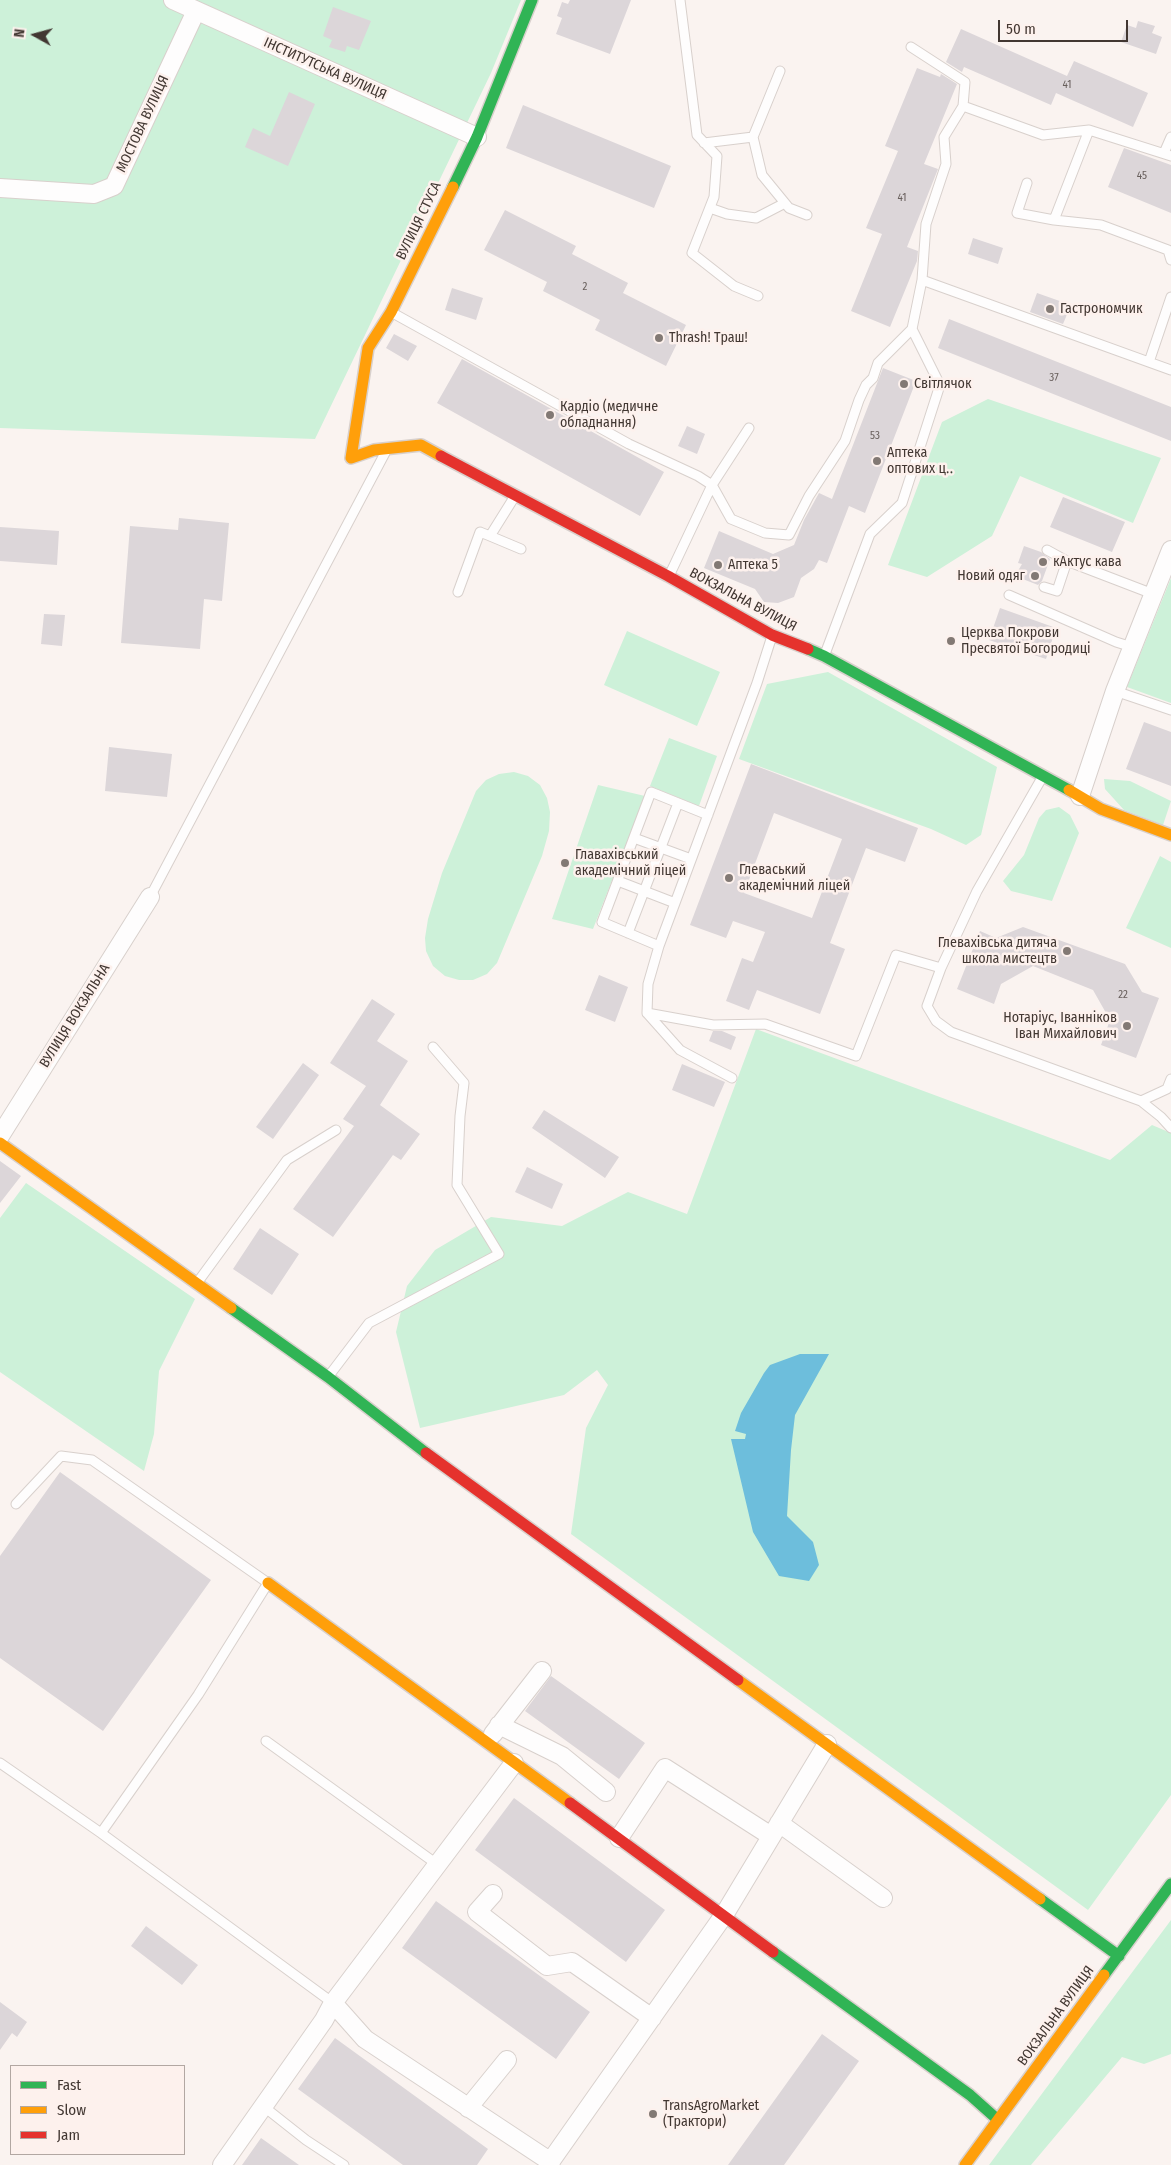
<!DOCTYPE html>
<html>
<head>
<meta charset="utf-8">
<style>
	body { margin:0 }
	#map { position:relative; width:1171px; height:2165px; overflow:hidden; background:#faf3f0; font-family:"Fira Sans Condensed",sans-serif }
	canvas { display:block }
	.legend { position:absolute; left:10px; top:2065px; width:175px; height:90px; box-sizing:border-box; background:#fdf1ed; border:1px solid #b2a7a2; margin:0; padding:6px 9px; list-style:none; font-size:15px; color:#423732 }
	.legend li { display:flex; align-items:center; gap:10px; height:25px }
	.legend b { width:25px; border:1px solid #b2a7a2 }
	.north { position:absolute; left:10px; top:10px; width:50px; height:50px; -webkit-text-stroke:4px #fdf1ed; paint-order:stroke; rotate:277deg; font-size:14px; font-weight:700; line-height:20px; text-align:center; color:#423732 }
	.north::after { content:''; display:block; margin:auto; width:18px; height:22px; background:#423732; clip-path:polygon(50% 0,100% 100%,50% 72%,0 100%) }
	.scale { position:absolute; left:998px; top:20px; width:130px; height:22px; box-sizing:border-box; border:2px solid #423732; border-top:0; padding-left:6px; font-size:15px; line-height:18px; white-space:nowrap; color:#423732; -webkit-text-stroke:4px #fdf1ed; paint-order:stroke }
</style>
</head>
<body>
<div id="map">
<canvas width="1171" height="2165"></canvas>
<ul class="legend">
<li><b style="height:6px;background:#30b455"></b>Fast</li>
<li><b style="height:6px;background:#ff9f0a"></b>Slow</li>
<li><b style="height:6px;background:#e5322d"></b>Jam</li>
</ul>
<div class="north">N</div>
<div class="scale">50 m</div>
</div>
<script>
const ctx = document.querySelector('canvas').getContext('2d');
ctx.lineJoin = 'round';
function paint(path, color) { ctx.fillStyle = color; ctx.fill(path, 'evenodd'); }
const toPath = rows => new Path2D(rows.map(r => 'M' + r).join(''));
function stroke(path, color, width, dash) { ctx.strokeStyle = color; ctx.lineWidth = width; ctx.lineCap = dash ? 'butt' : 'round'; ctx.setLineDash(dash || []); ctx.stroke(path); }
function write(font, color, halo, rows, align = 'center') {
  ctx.font = font + ' "Fira Sans Condensed",sans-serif'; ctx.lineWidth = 5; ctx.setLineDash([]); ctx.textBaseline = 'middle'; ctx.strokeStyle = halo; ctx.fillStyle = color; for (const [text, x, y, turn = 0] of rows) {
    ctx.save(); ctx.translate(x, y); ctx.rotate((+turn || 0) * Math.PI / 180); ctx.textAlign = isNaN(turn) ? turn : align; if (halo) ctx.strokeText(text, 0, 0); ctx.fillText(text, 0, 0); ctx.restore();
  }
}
paint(toPath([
	[0,0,521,0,491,73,315,439,0,428],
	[988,399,1161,458,1133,523,1020,476,992,536,927,577,888,565,942,422],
	[1171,578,1171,703,1127,687],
	[627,631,720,672,697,726,604,685],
	[828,672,997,767,981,835,966,845,931,829,739,759,767,684],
	[669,738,717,756,699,806,650,786],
	[514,772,528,776,540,785,547,798,550,812,549,831,542,856,497,963,487,974,473,980,459,980,445,976,433,966,426,951,425,938,428,919,442,873,476,791,486,780,499,774],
	[1104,779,1130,781,1171,801,1163,825,1124,810,1105,789],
	[598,785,645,796,593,929,552,919],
	[1059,807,1070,815,1079,833,1052,901,1011,891,1003,881,1024,855,1039,818,1046,810],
	[1160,856,1171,862,1171,948,1126,928],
	[756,1029,1110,1160,1152,1125,1171,1133,1171,1795,1088,1910,571,1534,586,1428,608,1385,597,1370,564,1395,420,1428,396,1332,407,1286,435,1250,491,1217,562,1226,628,1192,687,1214],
	[26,1183,195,1299,159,1371,154,1434,144,1471,0,1372,0,1218],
	[1171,1920,1171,2054,1144,2064,1122,2057,1031,2165,989,2165]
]), '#cdf1d9');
paint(toPath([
	[800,1354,829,1354,795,1415,791,1450,787,1516,813,1542,819,1565,809,1581,779,1576,753,1532,731,1439,745,1439,746,1434,735,1431,741,1413,764,1373,770,1365]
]), '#6dbedc');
paint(toPath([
	[570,0,631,0,610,54,556,34,562,18,557,16,562,2,568,4],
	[333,7,371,21,359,50,347,46,345,52,329,47,332,40,323,36],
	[1138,21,1155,26,1152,33,1162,37,1156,54,1121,42,1127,25,1136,28],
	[961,29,1067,76,1074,61,1148,93,1133,127,1056,93,1051,105,964,67,962,72,946,62],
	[917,68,940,77,941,74,957,84,924,164,938,169,907,247,918,251,917,261,890,327,851,311,882,234,866,228,898,151,885,146],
	[289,92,315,104,288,166,245,147,253,128,270,136],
	[523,105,671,166,654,208,506,148],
	[1124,148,1171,165,1171,213,1108,187],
	[505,210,576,246,572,254,628,283,623,293,686,325,666,366,595,330,600,320,543,291,547,282,484,250],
	[973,238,1003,248,998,264,968,254],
	[452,288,483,298,476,320,445,310],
	[1037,293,1071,305,1063,324,1030,312],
	[949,319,1171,407,1171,441,938,348],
	[394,334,417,346,408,361,386,348],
	[462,359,664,472,640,516,437,403],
	[883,368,916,381,865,513,849,506,827,563,819,560,814,569,801,578,794,597,778,603,764,602,755,589,704,568,719,531,773,554,794,545,804,520,819,493,832,499],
	[687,426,705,434,697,454,678,446],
	[1063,497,1125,522,1112,552,1050,527],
	[179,518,229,523,222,601,204,599,200,649,121,643,130,526,178,530],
	[0,527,59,531,57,565,0,561],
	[1024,546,1041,552,1050,559,1042,581,1038,585,1015,576,1022,564,1018,563],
	[1000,608,1056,628,1046,659,989,640],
	[44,614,65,615,62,646,41,644],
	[1144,722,1171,732,1171,786,1126,769],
	[109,747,172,754,167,797,105,791],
	[751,764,918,828,905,862,866,848,830,943,845,949,820,1014,757,990,749,1010,726,1001,742,958,753,962,765,932,733,921,726,938,690,925],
	[774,813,842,839,812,918,744,893],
	[1023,927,1125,964,1142,992,1159,998,1136,1058,1101,1045,1110,1020,1093,990,1033,966,1001,984,994,1004,957,989,980,931,996,938],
	[599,975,628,987,615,1022,585,1010],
	[372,999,395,1014,377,1041,408,1061,380,1105,420,1134,401,1160,393,1155,333,1237,293,1209,354,1126,343,1119,366,1086,330,1063],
	[713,1031,722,1031,736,1037,731,1050,709,1041],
	[303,1063,319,1075,273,1139,256,1127],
	[682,1064,725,1082,714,1107,672,1090],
	[544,1110,619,1157,605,1178,532,1128],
	[0,1161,21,1176,0,1203],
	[527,1167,563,1184,552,1209,515,1192],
	[260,1228,299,1254,272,1295,233,1269],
	[60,1472,211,1580,103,1731,0,1658,0,1556],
	[551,1676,645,1743,619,1779,525,1711],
	[514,1798,665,1910,626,1962,475,1850],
	[436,1901,590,2012,556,2059,402,1948],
	[146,1926,198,1965,182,1985,131,1946],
	[0,2002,27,2022,17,2037,12,2033,0,2050],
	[822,2034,859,2061,784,2165,728,2165],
	[335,2038,488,2149,477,2165,403,2165,298,2089],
	[261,2138,299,2165,242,2165]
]), '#dcd6d9');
const lane = toPath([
	[680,0,697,135,717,156,714,197,692,253,734,286,758,296],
	[911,47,965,82,963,106],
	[780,71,753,137,762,175,789,208,807,215],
	[1089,130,1054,220,1101,225,1168,250,1171,260],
	[704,143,753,137],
	[1164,153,1171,137],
	[1171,156,1089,130,1043,135,963,106,944,137,946,164,926,224,922,280,1171,370],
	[1027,183,1017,213,1054,220],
	[710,208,727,214,756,218,785,203],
	[391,312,629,444,698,476,712,485,731,519,765,533,789,535,809,496,845,441,859,400,866,385,873,378,878,363,912,329],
	[1149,362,1171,297],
	[490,536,521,549],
	[1047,550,1067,561],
	[669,576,712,485,749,428],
	[1044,587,1057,591,1067,561,1153,594],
	[458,592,480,532,490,536,515,496],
	[1009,595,1116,642,1132,647],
	[772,636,757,683,659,946,648,984,647,1013,713,1025,765,1024,856,1056,896,955,941,968],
	[825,654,870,534,902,503,940,385,912,329,922,280],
	[1115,691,1171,710],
	[1043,776,977,891,941,968,927,1006,936,1021,951,1032,1141,1101,1167,1089,1171,1079],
	[634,838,691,859],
	[618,881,675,903],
	[150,897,385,453],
	[628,933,678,803],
	[659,946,602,922,651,792,708,815],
	[647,1013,680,1050,732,1078],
	[1141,1101,1161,1117,1171,1128],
	[197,1283,287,1160,336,1130],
	[328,1377,369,1323,499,1254,457,1185,460,1116,464,1083,433,1047],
	[16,1504,61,1456,92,1460,268,1583,198,1695,101,1833],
	[266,1741,438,1865],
	[0,1763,101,1833,333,2003],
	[263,2106,306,2140,344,2165]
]);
const street = toPath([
	[173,0,477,137],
	[0,188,94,194,114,186,196,11],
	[1080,796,1115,691,1171,550],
	[0,1136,150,897],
	[499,1725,562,1756,606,1792],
	[493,1734,542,1671],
	[779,1823,883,1898],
	[619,1838,665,1768,771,1836],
	[493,1894,477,1912,547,1966,572,1962,652,2018],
	[333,2003,365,2039,551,2162],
	[468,2108,507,2060],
	[222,2165,324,2020,333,2003,514,1763],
	[548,2165,724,1915,827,1744]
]);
const fast = toPath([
	[453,187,477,137,532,0],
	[808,649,824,656,1069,790],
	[231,1308,328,1377,426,1453],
	[1040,1899,1119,1956],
	[773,1952,970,2095,998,2120],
	[1104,1975,1171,1884]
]);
const slow = toPath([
	[441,456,421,445,374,450,351,458,368,348,391,312,453,187],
	[1069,790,1101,809,1171,835],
	[0,1143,231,1308],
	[268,1583,570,1803],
	[738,1680,1040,1899],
	[965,2165,1104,1975]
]);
const jam = toPath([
	[441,456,668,576,772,635,808,649],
	[426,1453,738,1680],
	[570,1803,773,1952]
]);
stroke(lane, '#d8d0cc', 11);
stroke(street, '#d8d0cc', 20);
stroke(fast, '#d8d0cc', 14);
stroke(slow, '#d8d0cc', 14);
stroke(jam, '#d8d0cc', 14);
stroke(lane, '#fefdfd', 9);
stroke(street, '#fefdfd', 18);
stroke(fast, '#30b455', 11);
stroke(slow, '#ff9f0a', 11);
stroke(jam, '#e5322d', 11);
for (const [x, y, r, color] of [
	[1050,309,5,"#827974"],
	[659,338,5,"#827974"],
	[904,384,5,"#827974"],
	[550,415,5,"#827974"],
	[877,461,5,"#827974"],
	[1043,562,5,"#827974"],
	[718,565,5,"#827974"],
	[1035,576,5,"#827974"],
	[951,641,5,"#827974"],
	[565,863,5,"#827974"],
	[729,878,5,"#827974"],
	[1067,951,5,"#827974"],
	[1127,1026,5,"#827974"],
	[653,2114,5,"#827974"]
]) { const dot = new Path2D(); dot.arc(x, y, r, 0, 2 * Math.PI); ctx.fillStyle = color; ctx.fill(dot); stroke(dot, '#fdf1ed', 2); }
write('11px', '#685f5c', null, [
	["41",1067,85],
	["45",1142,176],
	["41",902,198],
	["2",585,287],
	["37",1054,378],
	["53",875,436],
	["22",1123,995]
]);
write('14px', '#423732', '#fdf1ed', [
	["ІНСТИТУТСЬКА ВУЛИЦЯ",325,69,24],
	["МОСТОВА ВУЛИЦЯ",143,124,-65],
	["ВУЛИЦЯ СТУСА",419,221,-64],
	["ВОКЗАЛЬНА ВУЛИЦЯ",743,600,28],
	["ВУЛИЦЯ ВОКЗАЛЬНА",75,1016,-58],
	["ВОКЗАЛЬНА ВУЛИЦЯ",1056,2016,-54]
]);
write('14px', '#423732', '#fdf1ed', [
	["Гастрономчик",1060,309],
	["Thrash! Траш!",669,338],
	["Світлячок",914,384],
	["Кардіо (медичне",560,407],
	["обладнання)",560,423],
	["Аптека",887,453],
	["оптових ц‥",887,469],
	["кАктус кава",1053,562],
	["Аптека 5",728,565],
	["Новий одяг",1025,576,"right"],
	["Церква Покрови",961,633],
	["Пресвятої Богородиці",961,649],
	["Главахівський",575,855],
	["академічний ліцей",575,871],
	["Глеваський",739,870],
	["академічний ліцей",739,886],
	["Глевахівська дитяча",1057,943,"right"],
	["школа мистецтв",1057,959,"right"],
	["Нотаріус, Іванніков",1117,1018,"right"],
	["Іван Михайлович",1117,1034,"right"],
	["TransAgroMarket",663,2106],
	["(Трактори)",663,2122]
], 'left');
</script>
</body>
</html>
